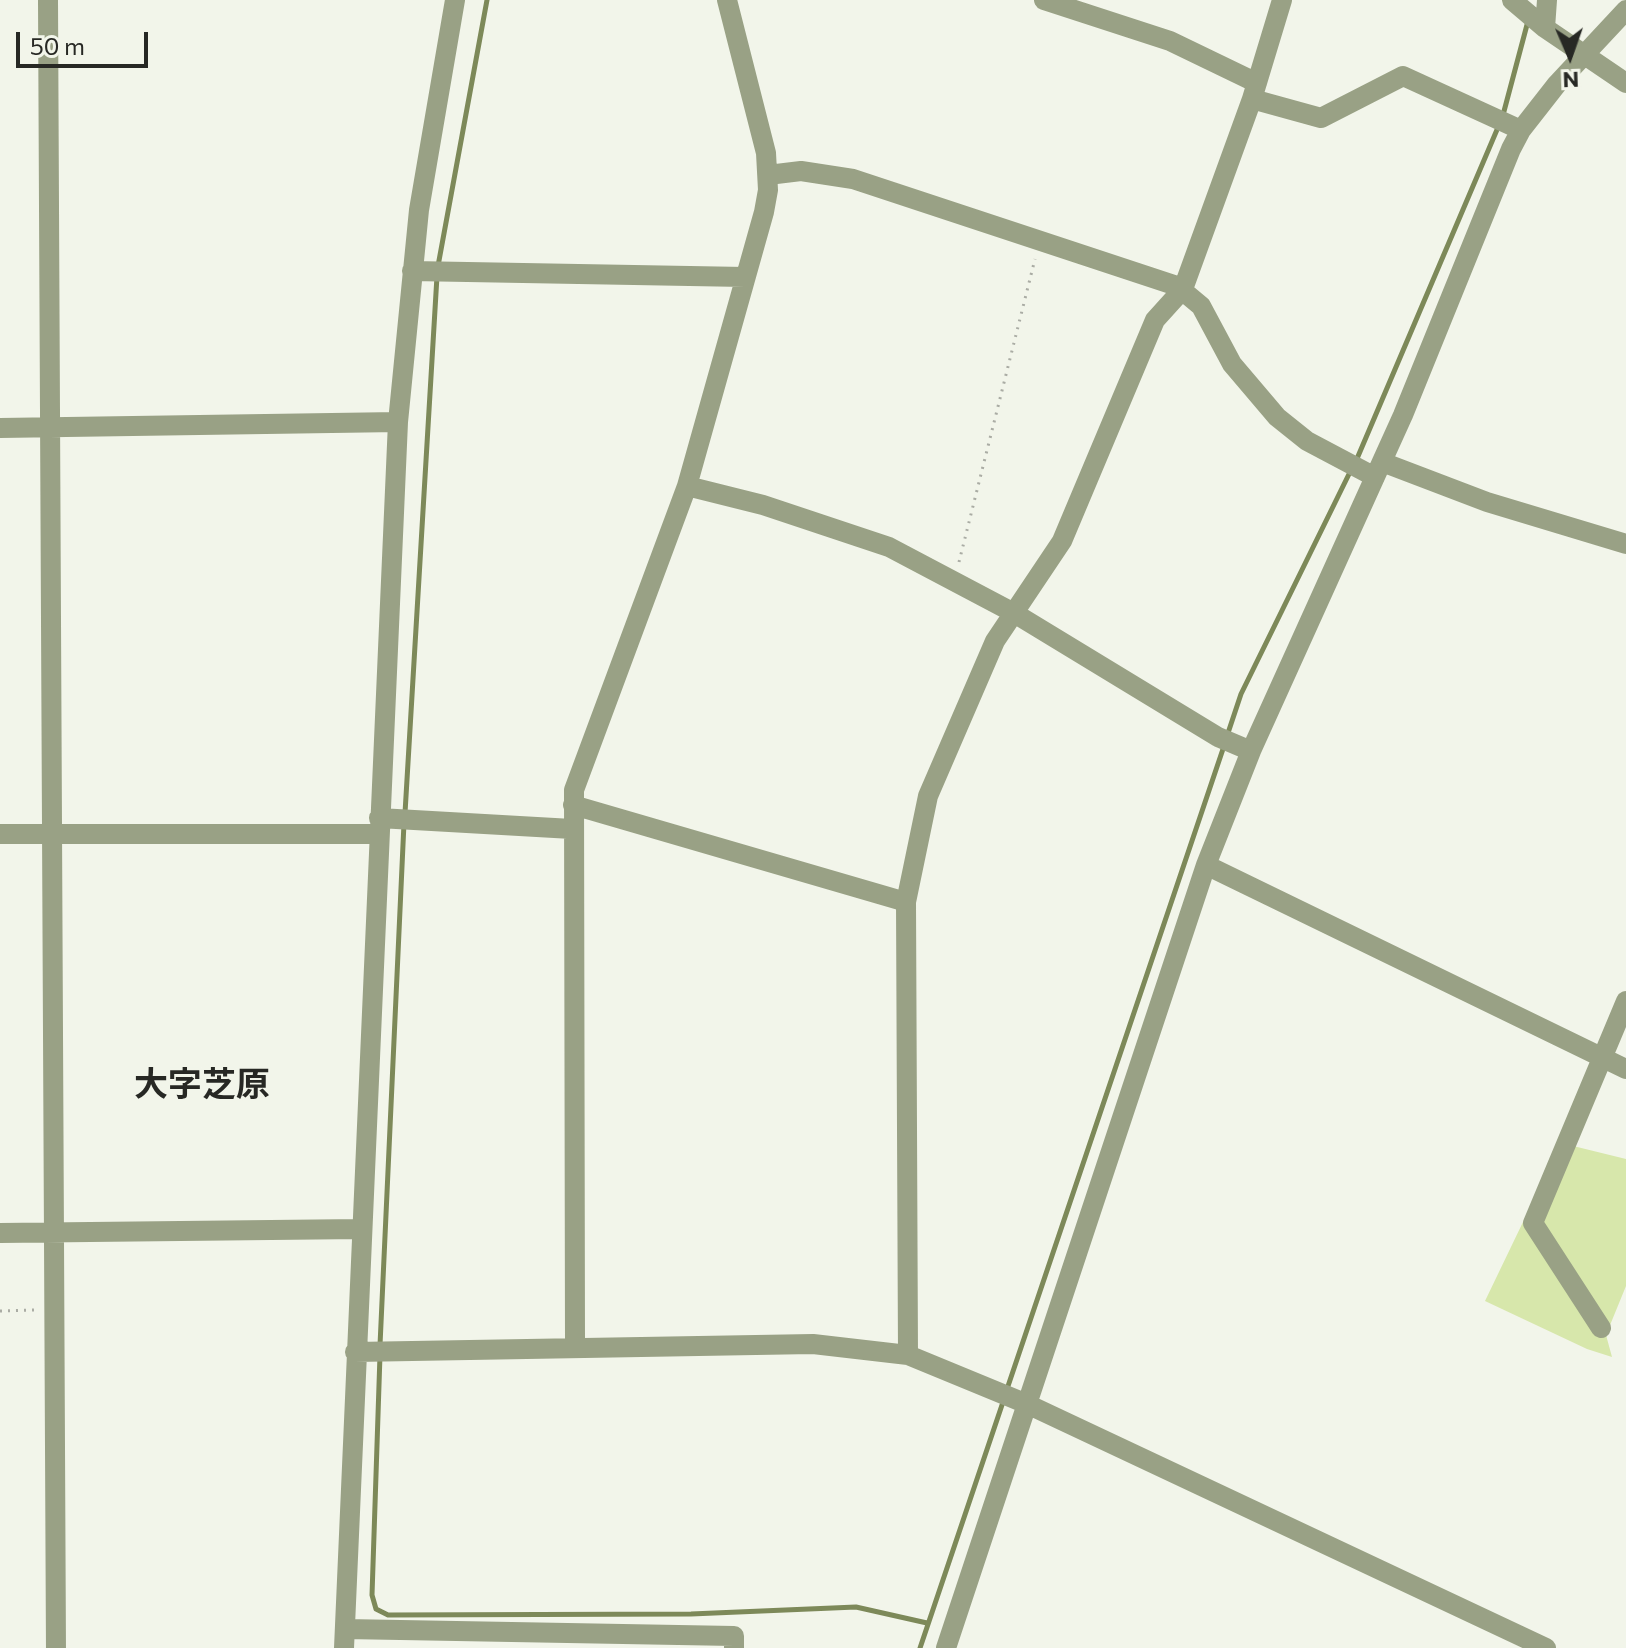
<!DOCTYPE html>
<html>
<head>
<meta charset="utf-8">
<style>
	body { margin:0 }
	#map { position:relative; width:1626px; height:1648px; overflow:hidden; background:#f2f5ea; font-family:Commissioner,sans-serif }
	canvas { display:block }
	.north { position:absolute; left:1530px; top:16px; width:80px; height:80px; -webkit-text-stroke:6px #f2f5ea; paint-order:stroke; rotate:178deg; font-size:22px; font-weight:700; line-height:32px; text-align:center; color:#272824 }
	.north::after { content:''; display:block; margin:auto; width:28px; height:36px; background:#272824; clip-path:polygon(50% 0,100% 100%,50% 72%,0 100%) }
	.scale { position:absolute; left:16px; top:32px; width:132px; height:36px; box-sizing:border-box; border:4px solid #272824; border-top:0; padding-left:10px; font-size:24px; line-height:28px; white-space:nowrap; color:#272824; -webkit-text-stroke:6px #f2f5ea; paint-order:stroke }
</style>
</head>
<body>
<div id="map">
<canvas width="1626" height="1648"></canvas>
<div class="north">N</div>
<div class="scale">50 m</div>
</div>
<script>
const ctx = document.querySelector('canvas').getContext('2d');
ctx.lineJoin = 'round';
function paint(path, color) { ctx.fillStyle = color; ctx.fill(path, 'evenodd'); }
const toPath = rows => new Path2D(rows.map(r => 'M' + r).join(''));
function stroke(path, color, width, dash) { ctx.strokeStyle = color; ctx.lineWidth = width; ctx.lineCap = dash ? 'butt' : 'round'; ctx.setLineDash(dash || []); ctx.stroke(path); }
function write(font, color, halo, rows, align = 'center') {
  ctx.font = font + ' Commissioner,"Noto Sans JP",sans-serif'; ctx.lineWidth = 6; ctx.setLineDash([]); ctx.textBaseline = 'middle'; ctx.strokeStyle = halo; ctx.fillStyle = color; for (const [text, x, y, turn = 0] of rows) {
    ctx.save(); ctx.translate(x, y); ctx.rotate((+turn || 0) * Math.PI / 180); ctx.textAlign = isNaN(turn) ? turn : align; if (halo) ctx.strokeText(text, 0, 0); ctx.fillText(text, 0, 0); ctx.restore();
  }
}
paint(toPath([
	[1561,1143,1626,1159,1626,1286,1606,1335,1612,1357,1587,1349,1485,1301]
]), '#d7e7ab');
stroke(toPath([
	[1503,115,1528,21],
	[438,266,487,0],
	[1356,461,1499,125],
	[1227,736,1241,694,1351,470],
	[405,813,437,276],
	[380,1345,404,823],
	[380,1355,372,1595,376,1609,388,1615,691,1614,856,1607,927,1623],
	[1006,1392,1224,746],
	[920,1648,1003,1402]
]), '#7d8959', 5);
stroke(toPath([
	[959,562,1035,259],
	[0,1311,34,1310]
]), '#aaaca4', 3, [2, 6]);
stroke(toPath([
	[48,0,56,1648],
	[1044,0,1170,41,1257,83],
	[1512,0,1545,28,1626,83],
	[1545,28,1547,0],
	[1252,99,1321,118,1403,76,1521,130],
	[768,175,801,171,853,179,1177,286,1201,306,1232,364,1277,417,1307,441,1375,477],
	[412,271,745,277],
	[0,428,398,422],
	[1382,462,1487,502,1626,544],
	[687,486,763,505,889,547,1014,613,1218,737,1251,751],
	[573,805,906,902],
	[379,818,572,829],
	[0,834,378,834],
	[1206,865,1626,1069],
	[0,1233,361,1229],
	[1601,1328,1533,1223,1626,1001],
	[575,1345,574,790,687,486,764,212,768,190,766,153,727,0],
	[355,1352,813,1344,908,1355,1027,1404,1546,1648],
	[908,1355,906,902,928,796,995,641,1062,541,1155,320,1183,289,1252,99,1282,0],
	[345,1629,734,1636,734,1648],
	[344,1648,398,422,419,210,455,0],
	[946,1648,1206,865,1251,751,1403,415,1511,149,1521,130,1557,84,1626,10]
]), '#99a185', 20);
write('bold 34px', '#272824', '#f2f5ea', [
	["大字芝原",202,1085]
]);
</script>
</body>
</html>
